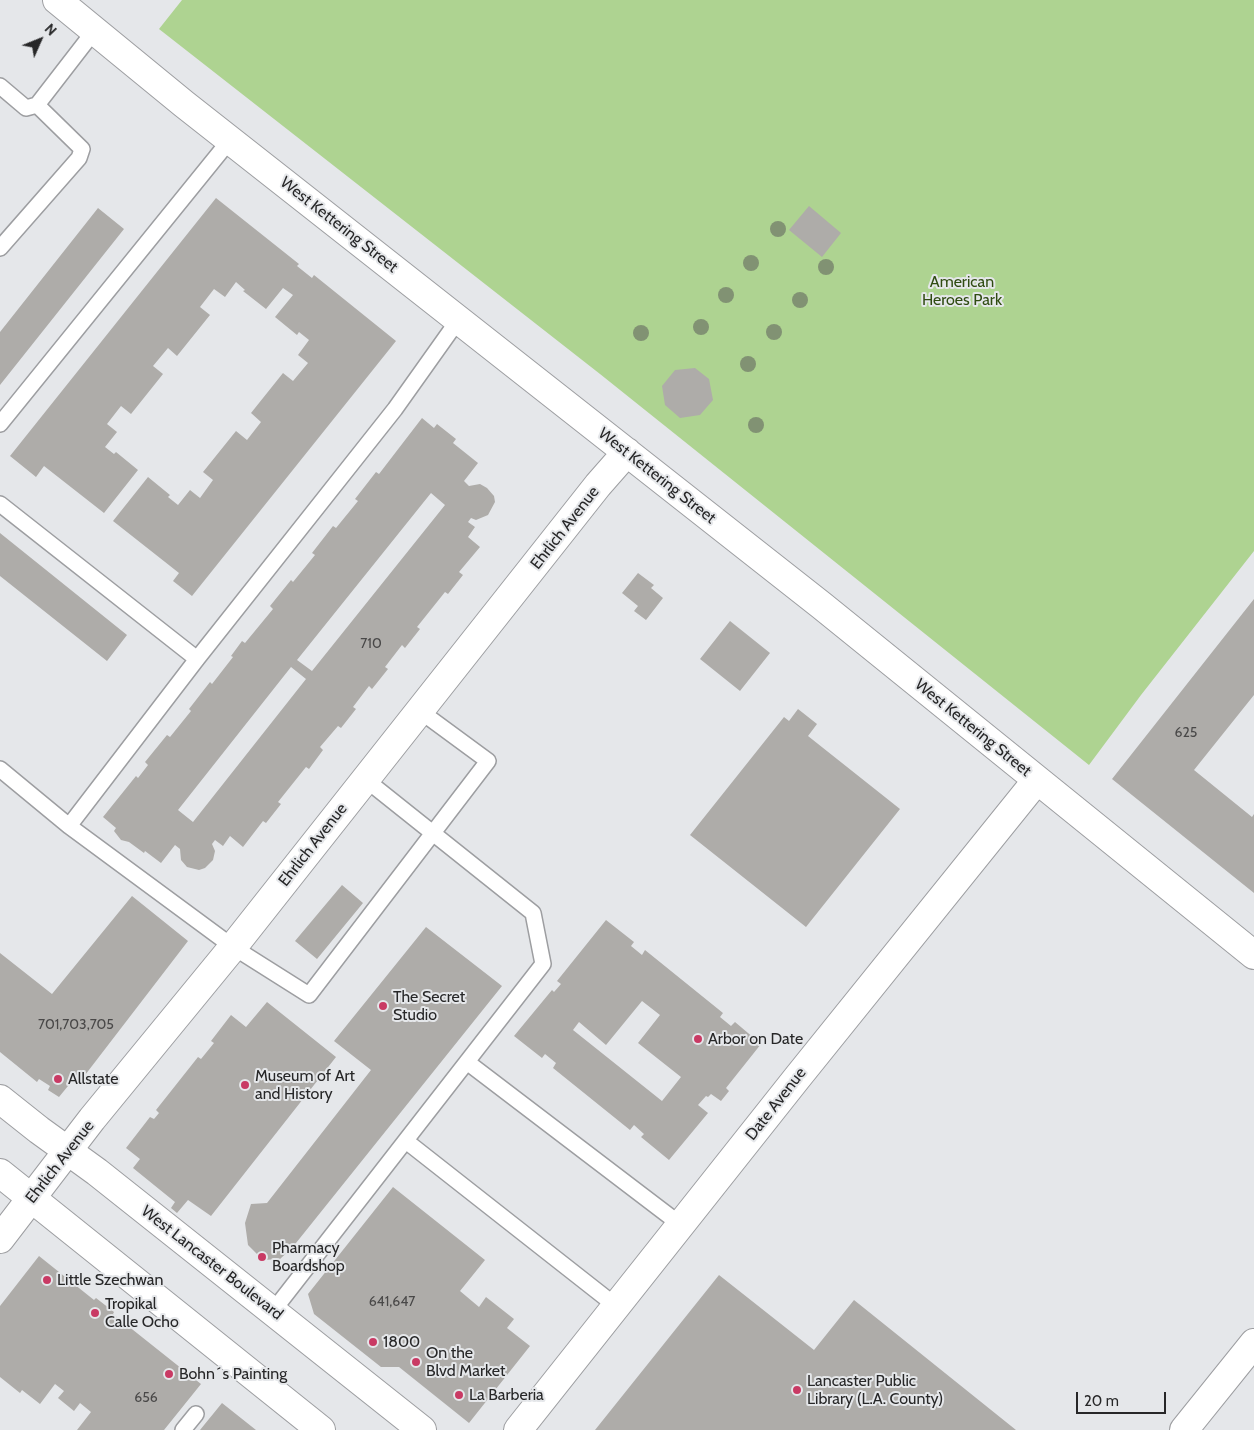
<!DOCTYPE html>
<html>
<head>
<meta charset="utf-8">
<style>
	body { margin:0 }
	#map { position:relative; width:1254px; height:1430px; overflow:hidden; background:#e5e7ea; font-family:Cabin,sans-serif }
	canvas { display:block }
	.north { position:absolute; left:15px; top:15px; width:50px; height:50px; -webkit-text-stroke:4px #e5e7ea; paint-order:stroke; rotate:46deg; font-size:14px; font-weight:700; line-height:20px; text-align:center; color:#272728 }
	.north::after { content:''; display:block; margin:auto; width:18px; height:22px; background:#272728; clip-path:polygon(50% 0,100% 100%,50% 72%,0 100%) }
	.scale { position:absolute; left:1076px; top:1392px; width:90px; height:22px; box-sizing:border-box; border:2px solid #272728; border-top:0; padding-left:6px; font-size:15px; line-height:18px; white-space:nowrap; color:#272728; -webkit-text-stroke:4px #e5e7ea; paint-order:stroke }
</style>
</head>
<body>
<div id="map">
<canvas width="1254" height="1430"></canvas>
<div class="north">N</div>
<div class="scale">20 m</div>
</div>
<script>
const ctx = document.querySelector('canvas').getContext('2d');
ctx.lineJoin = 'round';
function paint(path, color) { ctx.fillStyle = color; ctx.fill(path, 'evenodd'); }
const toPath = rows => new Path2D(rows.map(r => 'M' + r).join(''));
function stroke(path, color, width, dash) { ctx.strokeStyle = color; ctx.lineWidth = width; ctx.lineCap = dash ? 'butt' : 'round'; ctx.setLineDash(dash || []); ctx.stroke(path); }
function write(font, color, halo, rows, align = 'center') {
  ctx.font = font + ' Cabin,sans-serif'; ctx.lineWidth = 4; ctx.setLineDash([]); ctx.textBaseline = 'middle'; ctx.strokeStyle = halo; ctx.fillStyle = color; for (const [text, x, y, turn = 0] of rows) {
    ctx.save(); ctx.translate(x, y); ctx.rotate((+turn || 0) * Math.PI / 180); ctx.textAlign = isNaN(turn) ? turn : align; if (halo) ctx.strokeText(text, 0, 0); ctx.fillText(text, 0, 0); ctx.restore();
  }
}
paint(toPath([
	[182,0,1254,0,1254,551,1141,695,1089,765,600,374,159,29]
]), '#aed391');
paint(toPath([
	[216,198,299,264,297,266,312,278,314,275,396,341,192,596,173,581,179,573,113,521,148,477,170,495,168,497,178,505,190,490,200,498,213,480,203,472,236,431,247,440,261,422,251,413,283,373,293,381,308,363,298,355,309,340,299,332,297,335,275,317,293,295,283,288,266,309,243,291,245,290,236,282,225,297,214,289,200,307,210,315,177,356,168,348,153,366,163,374,131,414,121,406,107,424,117,432,105,447,114,454,116,452,138,470,104,513,44,466,36,477,10,456],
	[809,206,841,233,822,257,789,230],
	[98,208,124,229,0,385,0,332],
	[695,368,709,379,713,400,700,415,680,418,665,405,662,386,675,370],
	[422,418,434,428,437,424,456,439,453,443,478,463,464,481,469,486,480,484,487,488,494,496,495,502,488,515,476,520,471,518,468,522,475,527,468,537,480,547,459,572,463,575,448,594,445,592,417,627,420,629,405,648,402,645,385,667,388,669,372,689,369,686,353,707,356,709,341,728,338,726,320,747,323,750,309,769,306,767,278,802,281,804,266,823,263,821,243,847,230,836,223,846,215,840,212,844,215,851,213,860,205,868,199,870,187,867,181,860,180,849,175,845,161,863,145,851,144,853,129,842,121,840,114,831,116,828,103,817,136,776,138,778,148,765,145,762,167,735,170,737,191,711,189,709,210,682,212,684,233,657,231,656,242,641,245,643,273,609,270,606,291,580,293,582,315,555,312,553,333,526,336,528,358,501,355,499,376,472,379,474],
	[431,493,445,505,312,671,297,660],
	[291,667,306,679,193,822,178,810],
	[0,533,127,635,107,661,0,576],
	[638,573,654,585,651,588,663,598,646,620,634,611,638,606,622,593],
	[1254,599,1254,695,1194,770,1252,817,1254,814,1254,893,1112,779],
	[730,621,770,653,740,691,700,659],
	[798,709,817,724,808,736,900,809,806,927,690,835,784,717,789,721],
	[342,885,363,903,317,959,295,941],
	[132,896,188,941,82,1079,77,1075,59,1097,48,1090,50,1086,39,1079,37,1082,0,1052,0,953,52,994],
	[606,920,634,942,631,946,642,955,645,950,723,1013,720,1017,731,1026,735,1022,761,1044,726,1088,729,1091,721,1101,711,1094,708,1097,706,1096,698,1105,708,1113,669,1160,641,1137,644,1134,634,1125,630,1130,553,1068,556,1063,545,1054,542,1058,514,1036,552,990,554,992,561,984,557,981],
	[642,1001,660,1015,638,1043,681,1077,662,1101,573,1030,579,1022,606,1045],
	[426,927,502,986,292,1248,280,1259,263,1260,248,1245,245,1223,251,1204,267,1203,371,1070,334,1041],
	[267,1002,336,1057,211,1216,188,1200,177,1213,171,1208,175,1202,133,1168,140,1159,126,1148,150,1117,154,1119,159,1113,156,1110,198,1057,201,1059,214,1043,211,1041,231,1015,246,1027],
	[393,1187,485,1260,460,1291,479,1307,486,1297,514,1319,507,1328,530,1346,469,1423,399,1367,381,1367,314,1314,308,1294],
	[39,1256,94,1300,96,1298,114,1312,113,1314,201,1384,164,1430,77,1430,91,1412,80,1403,74,1411,58,1398,64,1391,55,1384,40,1404,22,1390,20,1393,0,1377,0,1306],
	[719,1275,814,1350,854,1300,1016,1430,595,1430],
	[222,1403,256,1430,200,1430]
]), '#aeaca9');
const lane = toPath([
	[0,86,26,108,37,105],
	[0,248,79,158,82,149,37,105,95,30],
	[0,424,230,140],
	[0,504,197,659],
	[0,769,69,826,233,947,309,995,488,761,420,711],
	[69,826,197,659,395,409,459,319],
	[467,1062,681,1225],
	[406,1141,616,1306],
	[273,1311,543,964,533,913,365,779],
	[183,1430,196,1414]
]);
const street = toPath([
	[57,0,184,104,821,605,1254,955],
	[0,1239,92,1119,233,947,598,485,627,452],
	[518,1430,797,1078,1037,780],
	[1184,1430,1254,1343]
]);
const secondary = toPath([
	[0,1099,39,1130,97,1172,422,1430],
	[0,1173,321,1430]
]);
stroke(lane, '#9d9ea1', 18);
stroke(street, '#9d9ea1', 30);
stroke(secondary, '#9d9ea1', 30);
stroke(lane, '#fff', 15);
stroke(street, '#fff', 28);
stroke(secondary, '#fff', 28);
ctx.fillStyle = '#819273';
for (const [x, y] of [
	[778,229],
	[751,263],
	[826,267],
	[726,295],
	[800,300],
	[701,327],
	[774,332],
	[641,333],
	[748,364],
	[756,425]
]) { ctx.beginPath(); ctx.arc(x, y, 8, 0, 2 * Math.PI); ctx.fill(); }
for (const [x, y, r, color] of [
	[383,1006,5,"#c93a64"],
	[698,1039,5,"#c93a64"],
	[58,1079,5,"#c93a64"],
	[245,1085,5,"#c93a64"],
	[262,1257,5,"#c93a64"],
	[47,1280,5,"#c93a64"],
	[95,1313,5,"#c93a64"],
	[373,1342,5,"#c93a64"],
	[416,1362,5,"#c93a64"],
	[169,1374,5,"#c93a64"],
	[797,1390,5,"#c93a64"],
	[459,1395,5,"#c93a64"]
]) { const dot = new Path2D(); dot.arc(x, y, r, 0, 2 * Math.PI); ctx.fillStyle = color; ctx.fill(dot); stroke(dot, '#e5e7ea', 2); }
write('14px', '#494848', null, [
	["710",371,644],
	["625",1186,733],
	["701,703,705",76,1025],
	["641,647",392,1302],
	["656",146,1398]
]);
write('16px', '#272728', '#e5e7ea', [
	["West Kettering Street",339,225,38],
	["West Kettering Street",657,476,38],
	["Ehrlich Avenue",565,528,-52],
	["West Kettering Street",973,728,39],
	["Ehrlich Avenue",313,845,-52],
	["Date Avenue",776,1104,-52],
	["Ehrlich Avenue",60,1162,-52],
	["West Lancaster Boulevard",212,1263,38]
]);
write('16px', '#304c12', '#e5e7ea', [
	["American",962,282],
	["Heroes Park",962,300]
]);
write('16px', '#272728', '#e5e7ea', [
	["The Secret",393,997],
	["Studio",393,1015],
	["Arbor on Date",708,1039],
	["Museum of Art",255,1076],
	["and History",255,1094],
	["Allstate",68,1079],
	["Pharmacy",272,1248],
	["Boardshop",272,1266],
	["Little Szechwan",57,1280],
	["Tropikal",105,1304],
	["Calle Ocho",105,1322],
	["1800",383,1342],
	["On the",426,1353],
	["Blvd Market",426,1371],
	["Bohn´s Painting",179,1374],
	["Lancaster Public",807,1381],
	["Library (L.A. County)",807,1399],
	["La Barberia",469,1395]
], 'left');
</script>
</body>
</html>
